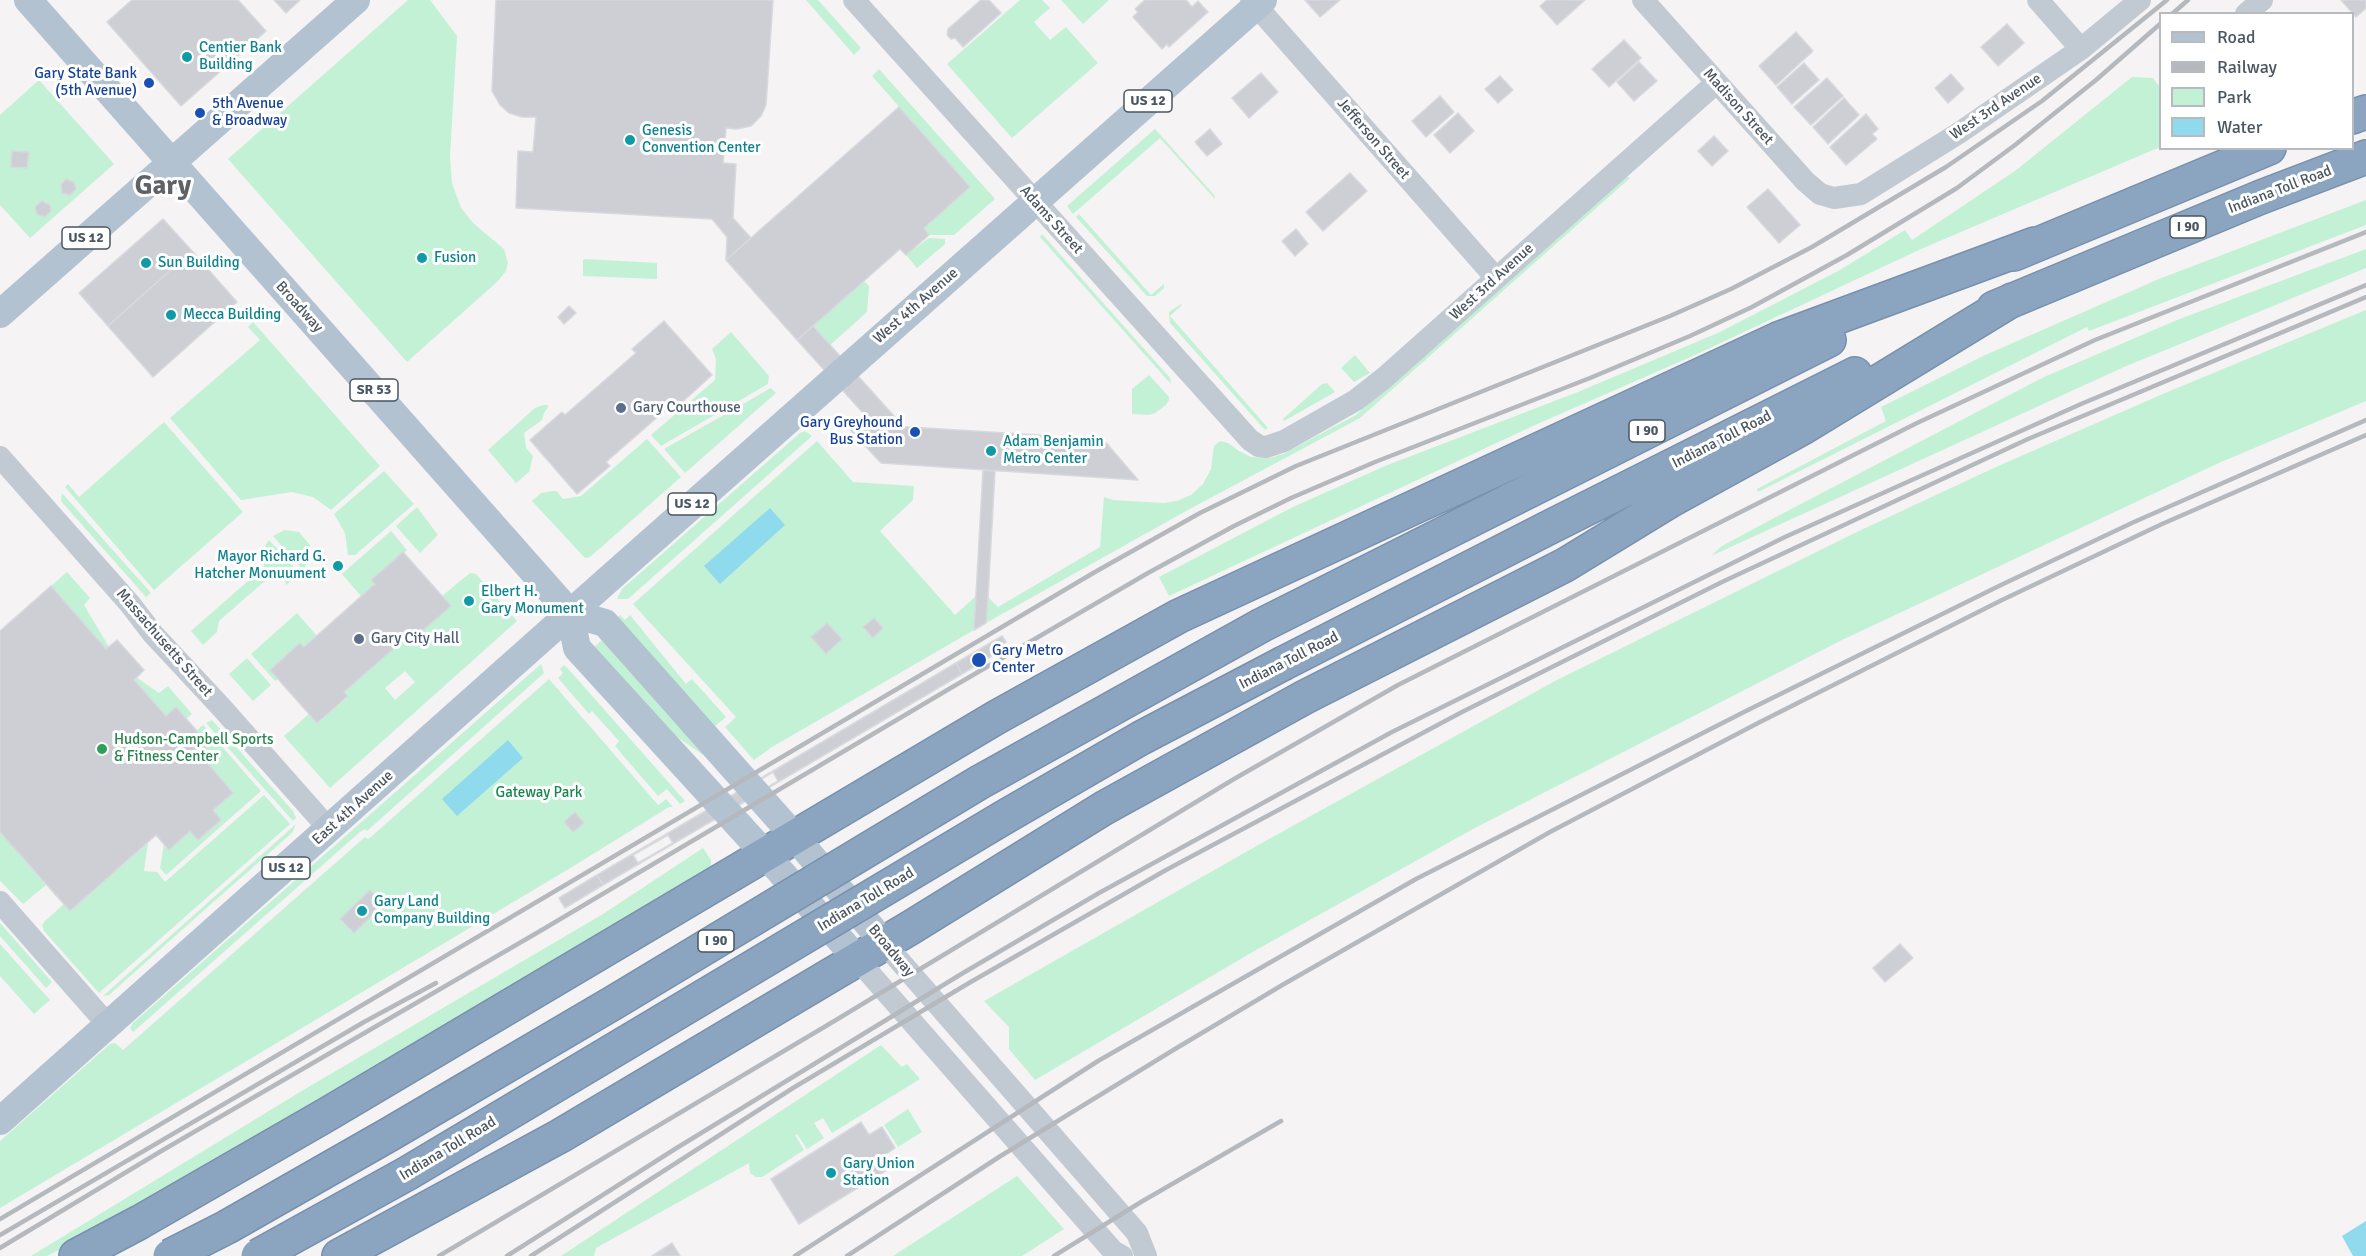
<!DOCTYPE html>
<html>
<head>
<meta charset="utf-8">
<style>
	body { margin:0 }
	#map { position:relative; width:2366px; height:1256px; overflow:hidden; background:#f5f3f3; font-family:Signika,sans-serif }
	canvas { display:block }
	.legend { position:absolute; left:2159px; top:12px; width:195px; height:138px; box-sizing:border-box; background:#fff; border:2px solid #b7bbc0; margin:0; padding:8px 10px; list-style:none; font-size:18px; color:#4a5661 }
	.legend li { display:flex; align-items:center; gap:12px; height:30px }
	.legend b { width:30px; border:2px solid #b7bbc0 }
</style>
</head>
<body>
<div id="map">
<canvas width="2366" height="1256"></canvas>
<ul class="legend">
<li><b style="height:8px;background:#b3c2d1"></b>Road</li>
<li><b style="height:8px;background:#b5b8bd"></b>Railway</li>
<li><b style="height:16px;background:#c3f1d5"></b>Park</li>
<li><b style="height:16px;background:#90daee"></b>Water</li>
</ul>
</div>
<script>
const ctx = document.querySelector('canvas').getContext('2d');
ctx.lineJoin = 'round';
function paint(path, color) { ctx.fillStyle = color; ctx.fill(path, 'evenodd'); }
const toPath = rows => new Path2D(rows.map(r => 'M' + r).join(''));
function stroke(path, color, width, dash) { ctx.strokeStyle = color; ctx.lineWidth = width; ctx.lineCap = dash ? 'butt' : 'round'; ctx.setLineDash(dash || []); ctx.stroke(path); }
function write(font, color, halo, rows, align = 'center') {
  ctx.font = font + ' Signika,sans-serif'; ctx.lineWidth = 6; ctx.setLineDash([]); ctx.textBaseline = 'middle'; ctx.strokeStyle = halo; ctx.fillStyle = color; for (const [text, x, y, turn = 0] of rows) {
    ctx.save(); ctx.translate(x, y); ctx.rotate((+turn || 0) * Math.PI / 180); ctx.textAlign = isNaN(turn) ? turn : align; if (halo) ctx.strokeText(text, 0, 0); ctx.fillText(text, 0, 0); ctx.restore();
  }
}
paint(toPath([
	[408,0,430,0,457,36,450,157,452,183,461,208,473,223,504,249,508,263,506,271,498,281,407,362,228,159],
	[806,0,818,0,861,48,854,55],
	[1020,0,1042,0,1050,8,1034,22,1050,40,1066,27,1098,63,1012,138,947,64],
	[1061,0,1109,0,1083,24],
	[879,69,995,199,954,235,929,235,924,228,970,187,872,76],
	[2132,77,2153,78,2160,87,2160,147,1921,249,1695,355,1535,425,1169,596,1159,577,1293,507,1385,466,1578,392,1720,332,1840,270,1905,230,1912,240,2015,171],
	[39,80,114,164,30,238,0,205,0,115],
	[1155,129,1215,196,1215,199,1160,138,1073,214,1067,206],
	[1625,175,1630,178,1360,418,1186,511,986,623,988,597,998,607,1100,547,1104,497,1113,500,1164,503,1177,501,1191,495,1203,484,1211,469,1214,446,1220,441,1228,443,1239,451,1251,457,1270,458,1283,454,1356,415],
	[2366,200,2366,225,2089,331,2087,327,1758,492,1757,489,1886,421,1881,407,1983,356,2159,279],
	[1079,214,1151,295,1164,284,1164,288,1155,296,1147,296,1076,217],
	[1042,234,1170,378,1171,384,1040,237],
	[929,238,945,239,945,244,917,268,906,255],
	[2366,249,2366,268,2124,367,1711,556,1722,546,1774,518,2044,377,2177,320],
	[585,259,657,263,657,279,583,276,583,260],
	[864,281,869,286,867,312,829,346,824,347,812,357,797,340],
	[1181,304,1182,305,1170,316,1268,428,1265,430,1170,323,1169,312],
	[2366,310,2366,401,2221,462,1842,640,1473,829,1256,950,1035,1080,1009,1049,1009,1027,984,1001,1260,844,1555,681,1861,530,1996,467,2165,393],
	[253,322,380,466,331,510,313,497,292,492,241,500,170,418,260,340,248,327],
	[731,332,769,376,768,384,661,446,651,435,715,380,716,359,712,349],
	[1355,355,1370,373,1354,382,1341,368],
	[1149,375,1169,397,1169,400,1166,405,1155,413,1149,415,1132,414,1132,389],
	[1327,383,1335,392,1284,421,1283,419,1322,384],
	[771,388,776,393,685,473,664,449],
	[543,405,548,405,548,407,544,413,542,420,524,433,526,448,533,456,529,472,516,483,488,450,535,408],
	[164,422,243,512,154,590,65,487,68,484,79,497],
	[805,431,812,436,628,599,617,599,622,589,800,433],
	[647,439,681,477,590,557,585,558,532,501,541,493,553,491,557,491,563,499,581,496],
	[817,441,853,482,914,486,913,500,880,531,955,615,976,596,974,630,772,747,754,760,725,727,736,717,633,604],
	[384,471,414,504,355,555,348,555,345,533,334,514],
	[62,493,151,593,146,597,61,501],
	[417,507,438,535,420,553,396,526],
	[285,530,299,532,310,545,310,558,303,570,273,536],
	[391,531,407,550,372,580,375,584,361,596,342,574],
	[269,540,299,573,286,585,283,574,274,573,219,621,217,632,203,645,191,631,264,567,265,546],
	[67,572,90,598,84,605,109,647,106,649,51,586],
	[470,573,476,574,517,621,330,788,284,736,309,714,318,723,348,697,344,692,416,629,420,633,442,596],
	[405,671,415,682,395,700,385,688],
	[297,613,317,636,304,647,300,643,270,670,278,679,275,681,251,654],
	[620,615,625,620,630,615,686,684,692,679,726,717,713,728,617,618],
	[603,639,704,754,703,755,670,732,594,647],
	[247,658,271,685,253,701,229,674],
	[541,664,544,673,367,831,365,829,360,832,133,1032,130,1028,133,1023],
	[564,665,571,672,685,801,680,804,667,789,658,796,615,746,619,741,592,711,589,714,558,678,563,673,560,669],
	[136,677,159,693,168,686,192,714,186,719,176,707,166,716,134,680],
	[549,679,658,805,666,799,673,807,669,807,572,867,0,1208,0,1141,110,1044,115,1043,123,1050,365,837,368,839,372,836],
	[212,720,293,811,296,818,293,821,206,723],
	[203,725,261,791,166,875,160,868,164,844,169,850,190,831,198,840,221,820,213,810,233,793,199,753,196,731],
	[264,795,290,824,99,993,44,931,42,925,45,921,64,904,70,911,148,843,144,871,157,872,165,882],
	[296,824,292,833,210,905,109,995,103,996],
	[0,832,46,885,23,904,0,881],
	[703,848,711,860,711,872,135,1211,47,1256,31,1256,305,1089,603,914],
	[0,923,52,982,46,988,0,936],
	[0,944,50,1000,34,1014,0,976],
	[881,1045,902,1067,907,1064,920,1079,832,1133,823,1118,814,1123,824,1138,807,1149,797,1134,795,1135,804,1150,762,1177,756,1177,750,1173,749,1163,596,1248,594,1256,561,1256],
	[908,1109,922,1132,898,1147,884,1125],
	[1017,1176,1064,1229,1022,1256,893,1256]
]), '#c3f1d5');
paint(toPath([
	[770,508,785,525,720,584,704,566],
	[508,740,523,758,457,816,442,799],
	[2366,1221,2366,1256,2353,1256,2342,1236]
]), '#90daee');
const building = toPath([
	[132,0,238,0,266,31,181,106,107,22,132,0],
	[274,0,300,0,286,13,274,0],
	[496,0,773,0,766,105,761,116,751,126,737,129,726,128,723,163,736,164,733,218,751,238,726,260,727,237,712,219,516,208,518,151,533,152,536,117,522,117,509,113,500,105,492,91,496,0],
	[981,0,989,0,1001,13,963,47,955,38,951,39,947,35,948,29,981,0],
	[1145,0,1186,0,1192,7,1198,1,1208,12,1169,47,1167,44,1162,49,1133,17,1138,12,1135,9,1145,0],
	[1305,0,1340,0,1320,17,1305,0],
	[1547,0,1585,0,1557,25,1540,6,1547,0],
	[2341,0,2366,0,2366,8,2356,17,2341,0],
	[2007,24,2024,43,1998,66,1981,47,2007,24],
	[1796,32,1813,51,1776,85,1759,66,1796,32],
	[1624,40,1641,58,1609,87,1592,69,1624,40],
	[1639,62,1657,81,1634,101,1617,82,1639,62],
	[1804,63,1819,80,1792,104,1777,87,1804,63],
	[1261,73,1278,92,1249,118,1232,98,1261,73],
	[1951,74,1964,89,1948,103,1935,88,1951,74],
	[1500,76,1513,90,1498,103,1485,89,1500,76],
	[1827,78,1843,96,1811,125,1794,107,1827,78],
	[1440,96,1454,112,1426,137,1412,121,1440,96],
	[1844,98,1859,115,1828,144,1813,127,1844,98],
	[899,107,970,187,924,228,929,235,906,255,900,249,797,340,726,260,899,107],
	[1458,113,1474,131,1450,153,1434,135,1458,113],
	[1866,114,1878,129,1872,134,1877,139,1846,165,1830,147,1866,114],
	[1210,129,1222,144,1207,156,1195,142,1210,129],
	[1714,136,1728,151,1712,166,1698,151,1714,136],
	[12,151,29,152,27,168,11,167,12,151],
	[1350,173,1367,191,1323,231,1306,212,1350,173],
	[66,179,74,182,76,189,70,195,62,193,61,184,66,179],
	[1768,189,1800,225,1779,243,1747,207,1768,189],
	[42,201,50,205,51,211,45,217,37,214,35,207,42,201],
	[163,219,192,251,108,326,79,293,163,219],
	[1296,229,1308,244,1295,256,1282,241,1296,229],
	[192,251,237,302,153,377,108,326,192,251],
	[569,306,576,313,564,324,558,317,569,306],
	[664,321,712,375,680,404,677,400,606,462,610,466,577,494,530,440,562,412,565,415,636,353,632,349,664,321],
	[813,326,904,427,874,425,797,340,813,326],
	[844,423,1103,439,1138,480,881,463,844,423],
	[983,470,995,471,988,597,986,623,974,630,983,470],
	[403,552,451,606,420,633,416,629,344,692,348,696,317,723,270,670,300,643,304,647,321,632,375,584,371,580,403,552],
	[51,586,106,649,117,640,144,670,134,680,166,716,176,707,209,745,199,753,233,793,213,810,221,820,198,840,190,831,169,850,156,835,70,911,0,832,0,631,51,586],
	[874,618,883,628,873,638,863,627,874,618],
	[827,623,842,639,826,654,811,637,827,623],
	[1002,636,1006,642,998,647,1000,651,962,674,956,663,1002,636],
	[956,663,962,674,603,885,597,875,956,663],
	[773,772,778,781,763,790,758,781,773,772],
	[575,812,584,823,573,832,564,822,575,812],
	[668,835,673,843,638,863,633,855,668,835],
	[597,875,603,885,565,908,559,898,597,875],
	[370,890,384,904,354,933,340,919,370,890],
	[1900,944,1913,958,1885,982,1873,968,1900,944],
	[861,1122,869,1135,882,1127,895,1148,883,1156,890,1168,799,1224,771,1179,861,1122],
	[672,1243,680,1256,652,1256,669,1245,672,1243]
]);
paint(building, '#cdcfd5');
stroke(building, '#d7d9de', 1.5);
const highway = toPath([
	[2352,117,2366,112],
	[2014,254,2269,148],
	[1994,308,2261,197,2366,157],
	[1262,625,1829,340],
	[1284,663,1550,527,1855,374],
	[76,1256,140,1222,326,1115,997,717,1179,616,1778,339,2035,244],
	[339,1256,560,1136,910,928,1104,808,1305,697,1565,565,1673,499,1804,427,2012,300]
]);
stroke(highway, '#7690ad', 36);
stroke(toPath([
	[854,0,1250,440,1259,446,1266,447,1284,441,1356,400,1384,378,1716,83],
	[1251,0,1496,278],
	[1643,0,1805,181,1820,194,1834,198,1861,194,1959,133,2081,49,2140,0],
	[2038,0,2081,49],
	[2246,14,2262,0],
	[0,457,130,604,153,634,222,708,329,829],
	[0,902,108,1025],
	[884,943,1137,1233,1146,1256],
	[857,959,1113,1251,1122,1256]
]), '#c1cad2', 22);
stroke(toPath([
	[28,0,570,613,577,648,765,854,857,959],
	[0,314,356,0],
	[570,613,605,623,795,837,884,943],
	[0,1121,602,585,1263,0]
]), '#b3c2d1', 28);
stroke(highway, '#8ba5c1', 33);
stroke(toPath([
	[2172,14,2188,0],
	[0,1219,1095,572,1200,513,1296,466,1670,316,1731,289,1812,247,1946,167,2042,101,2167,0],
	[0,1235,364,1022,436,983],
	[0,1248,163,1150,535,934,949,689,1148,573,1234,526,1291,498,1375,462,1590,378,1690,336,1752,307,1847,255,1957,188,2015,145,2096,80,2160,24],
	[439,1256,836,1020,1234,779,1398,685,1917,423,2095,340,2366,232],
	[507,1256,675,1149,963,973,1099,893,1392,732,1785,537,2081,404,2366,285],
	[531,1256,793,1088,969,983,1166,870,1462,712,1722,582,2028,439,2366,297],
	[795,1256,1098,1061,1416,879,1748,710,2001,585,2134,522,2366,420],
	[847,1256,999,1157,1175,1049,1284,984,1550,832,1760,722,2002,600,2162,524,2366,435],
	[1054,1256,1141,1202,1281,1121]
]), '#b5b8bd', 4.5);
const highwayBridge = toPath([
	[170,1256,227,1227,390,1134,613,1003,980,782,1262,625],
	[258,1256,408,1173,1003,818,1141,738,1284,663]
]);
stroke(highwayBridge, '#7690ad', 36, []);
stroke(highwayBridge, '#8ba5c1', 33);
for (const [x, y, r, color] of [
	[187,57,6,"#0f9aa8"],
	[149,83,6,"#1a4fb4"],
	[200,113,6,"#1a4fb4"],
	[630,140,6,"#0f9aa8"],
	[422,258,6,"#0f9aa8"],
	[146,263,6,"#0f9aa8"],
	[171,315,6,"#0f9aa8"],
	[621,408,6,"#5c6f8a"],
	[915,432,6,"#1a4fb4"],
	[991,451,6,"#0f9aa8"],
	[338,566,6,"#0f9aa8"],
	[469,601,6,"#0f9aa8"],
	[359,639,6,"#5c6f8a"],
	[979,660,8,"#1a4fb4"],
	[102,749,6,"#2e9e5b"],
	[362,911,6,"#0f9aa8"],
	[831,1173,6,"#0f9aa8"]
]) { const dot = new Path2D(); dot.arc(x, y, r, 0, 2 * Math.PI); ctx.fillStyle = color; ctx.fill(dot); stroke(dot, '#fff', 2); }
for (const [x, y, w] of [
	[1148,101,48],
	[2188,227,36],
	[86,238,48],
	[374,390,48],
	[1647,431,36],
	[692,504,48],
	[286,868,48],
	[716,941,36]
]) { const box = new Path2D(); box.roundRect(x - w / 2, y - 11, w, 22, 4.5); ctx.fillStyle = '#fff'; ctx.fill(box); stroke(box, '#4a5661', 1.5); }
write('bold 14px', '#4a5661', null, [
	["US 12",1148,101],
	["I 90",2188,227],
	["US 12",86,238],
	["SR 53",374,390],
	["I 90",1647,431],
	["US 12",692,504],
	["US 12",286,868],
	["I 90",716,941]
]);
write('15px', '#0d838f', '#fff', [
	["Centier Bank",199,48],
	["Building",199,65],
	["Genesis",642,131],
	["Convention Center",642,148],
	["Fusion",434,258],
	["Sun Building",158,263],
	["Mecca Building",183,315],
	["Adam Benjamin",1003,442],
	["Metro Center",1003,459],
	["Mayor Richard G.",326,557,"right"],
	["Hatcher Monuument",326,574,"right"],
	["Elbert H.",481,592],
	["Gary Monument",481,609],
	["Gary Land",374,902],
	["Company Building",374,919],
	["Gary Union",843,1164],
	["Station",843,1181]
], 'left');
write('15px', '#164399', '#fff', [
	["Gary State Bank",137,74],
	["(5th Avenue)",137,91],
	["5th Avenue",212,104,"left"],
	["& Broadway",212,121,"left"],
	["Gary Greyhound",903,423],
	["Bus Station",903,440],
	["Gary Metro",992,651,"left"],
	["Center",992,668,"left"]
], 'right');
write('15px', '#4a5661', '#fff', [
	["Madison Street",1738,107,48],
	["West 3rd Avenue",1996,107,-34],
	["Jefferson Street",1373,139,49],
	["Indiana Toll Road",2280,190,-21],
	["Adams Street",1051,220,48],
	["West 3rd Avenue",1492,282,-42],
	["West 4th Avenue",916,306,-41],
	["Broadway",299,307,48],
	["Indiana Toll Road",1722,440,-27],
	["Massachusetts Street",164,643,49],
	["Indiana Toll Road",1289,661,-27],
	["East 4th Avenue",353,808,-42],
	["Indiana Toll Road",866,900,-31],
	["Broadway",891,951,50],
	["Indiana Toll Road",448,1149,-31]
]);
write('15px', '#4e5e75', '#fff', [
	["Gary Courthouse",633,408],
	["Gary City Hall",371,639]
], 'left');
write('15px', '#27864d', '#fff', [
	["Hudson-Campbell Sports",114,740],
	["& Fitness Center",114,757]
], 'left');
write('15px', '#17864f', '#fff', [
	["Gateway Park",539,793]
]);
write('bold 27px', '#5f6368', '#fff', [
	["Gary",163,187]
]);
</script>
</body>
</html>
